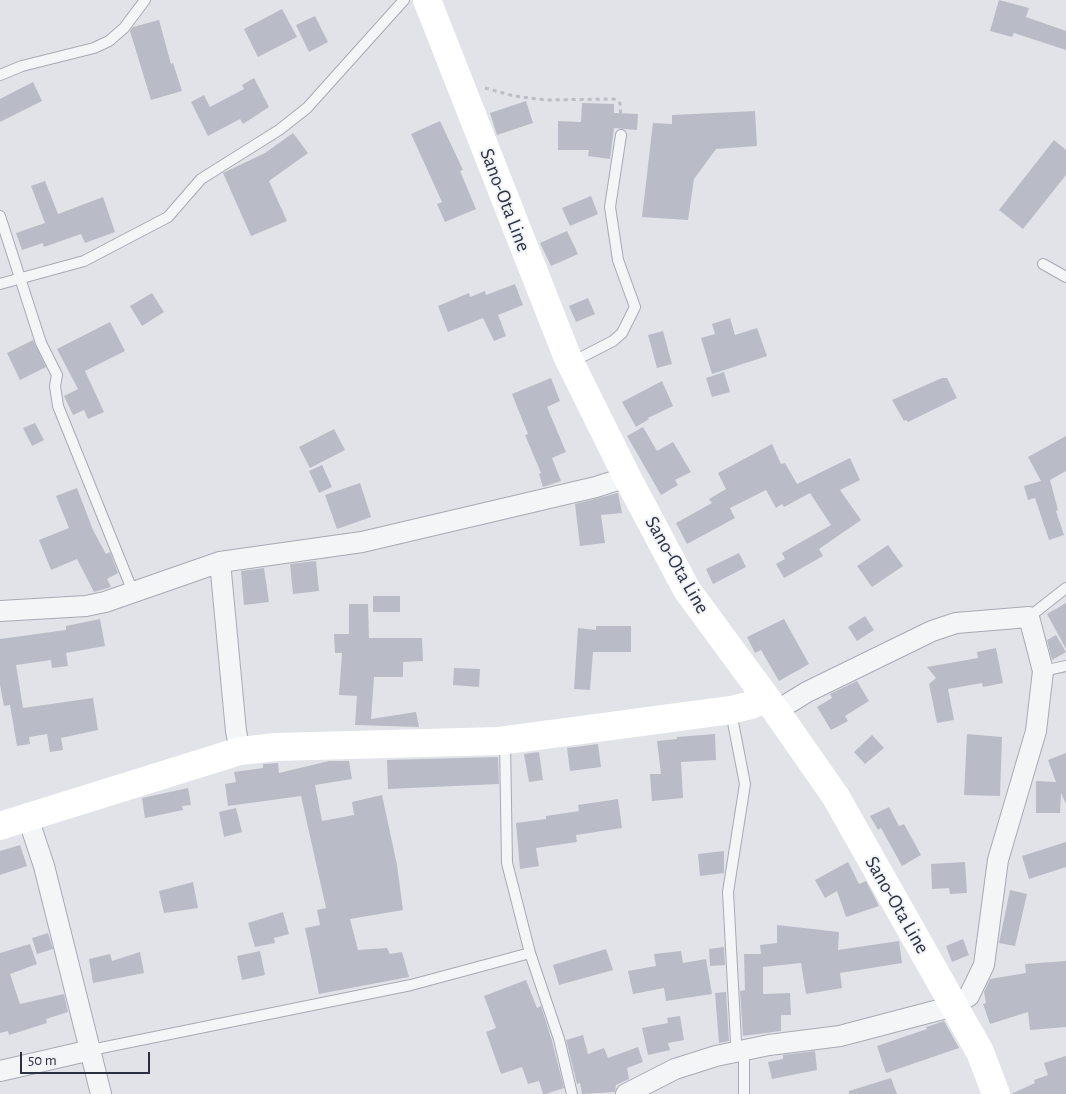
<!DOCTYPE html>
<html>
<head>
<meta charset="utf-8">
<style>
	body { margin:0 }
	#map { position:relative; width:1066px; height:1094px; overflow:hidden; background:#e1e3e9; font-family:"Alegreya Sans",sans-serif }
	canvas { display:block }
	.scale { position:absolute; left:20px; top:1052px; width:130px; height:22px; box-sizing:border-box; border:2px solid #2a3040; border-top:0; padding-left:6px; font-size:15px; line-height:18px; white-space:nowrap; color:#2a3040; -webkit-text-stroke:4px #f1f3f7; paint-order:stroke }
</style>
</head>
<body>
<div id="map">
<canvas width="1066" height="1094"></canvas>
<div class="scale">50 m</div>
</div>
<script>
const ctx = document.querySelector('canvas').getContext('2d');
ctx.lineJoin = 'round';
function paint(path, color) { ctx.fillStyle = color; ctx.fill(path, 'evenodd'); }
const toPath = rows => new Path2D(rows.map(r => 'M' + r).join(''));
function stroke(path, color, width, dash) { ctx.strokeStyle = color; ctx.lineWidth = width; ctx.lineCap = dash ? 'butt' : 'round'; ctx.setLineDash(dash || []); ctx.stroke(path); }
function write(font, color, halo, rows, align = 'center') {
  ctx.font = font + ' "Alegreya Sans",sans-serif'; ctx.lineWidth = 4; ctx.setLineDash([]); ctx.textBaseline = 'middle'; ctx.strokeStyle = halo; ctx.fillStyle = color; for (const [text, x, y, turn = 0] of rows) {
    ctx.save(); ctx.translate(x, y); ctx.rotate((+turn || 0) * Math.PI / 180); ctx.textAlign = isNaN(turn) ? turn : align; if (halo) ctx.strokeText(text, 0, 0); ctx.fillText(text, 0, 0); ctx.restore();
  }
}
paint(toPath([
	[999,0,1029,8,1026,17,1066,31,1066,50,1014,33,1012,37,990,31],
	[282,9,297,37,258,57,244,29],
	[315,16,328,42,309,52,296,25],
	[159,20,171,64,173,63,182,91,151,100,130,31,133,27],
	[254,78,269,107,243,124,240,119,208,136,191,102,204,95,210,107,244,89,242,85],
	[33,82,42,101,0,122,0,99],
	[526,101,533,123,497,135,490,113],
	[582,103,614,104,614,113,638,114,637,130,614,128,610,159,588,156,589,150,558,150,558,121,581,122],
	[755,111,757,146,716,149,694,179,688,220,642,217,653,123,672,124,672,115],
	[440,121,463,170,460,171,476,209,445,222,437,204,442,202,411,134],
	[293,133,308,153,269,181,287,221,251,236,223,173,265,153],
	[1054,140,1066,150,1066,175,1023,229,999,210],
	[45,181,58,214,103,197,115,232,85,243,81,234,44,247,43,243,22,250,16,233,45,223,31,186],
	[591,196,598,214,570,226,562,208],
	[567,231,578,254,551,266,540,243],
	[515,284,523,305,498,315,506,336,494,341,483,318,448,332,438,306,469,293,470,297,485,291,486,295],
	[152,293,164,312,142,326,130,306],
	[588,298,595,314,576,322,569,306],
	[730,318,735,335,757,328,767,356,712,374,701,338,715,334,712,324],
	[110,322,125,351,85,371,104,412,88,419,84,410,73,415,64,396,78,389,57,349],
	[663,331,672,364,657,368,648,335],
	[33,340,46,367,20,380,7,353],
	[724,372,730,392,712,397,706,378],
	[551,378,560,401,547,407,566,452,552,458,561,481,543,487,539,474,541,473,525,435,528,434,512,394],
	[942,378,947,378,957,398,908,422,906,420,904,421,892,400],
	[662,381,673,406,648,418,649,419,636,427,622,402],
	[35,423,44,440,32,446,23,428],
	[643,427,657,451,673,442,691,472,675,480,678,485,661,495,627,436],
	[334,429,345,450,310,468,299,447],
	[1066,436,1066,471,1050,480,1058,510,1056,511,1064,535,1049,540,1035,498,1028,500,1024,486,1041,481,1028,457],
	[772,444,781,464,785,463,797,484,850,458,860,480,840,490,861,520,819,549,823,556,784,578,776,564,785,559,782,553,831,525,810,493,784,507,782,504,776,508,766,490,730,508,735,518,687,544,676,523,712,503,709,499,726,489,718,473],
	[322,465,332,487,319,493,309,471],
	[360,483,371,517,337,529,325,495],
	[77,488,93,530,106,554,110,552,118,573,107,579,111,587,94,592,77,559,51,570,39,540,69,528,56,496],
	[618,493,622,513,601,515,605,543,580,546,575,504],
	[888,545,903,566,872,587,857,566],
	[739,553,746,567,713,584,706,569],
	[316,561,319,591,293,594,290,564],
	[264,568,269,602,244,605,241,571],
	[373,596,400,596,400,612,373,612],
	[1066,603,1066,649,1047,614],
	[349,604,368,604,369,638,422,638,423,661,403,662,403,677,374,677,371,719,416,712,419,727,355,725,357,696,339,695,342,653,335,653,334,634,349,634],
	[865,616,874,630,857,641,848,627],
	[100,619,105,646,66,653,68,666,52,668,51,660,16,665,23,708,93,698,98,730,61,738,63,750,50,752,47,734,29,737,30,744,17,746,10,705,4,706,0,685,0,639,66,630,66,626],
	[784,619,809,664,779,681,761,650,755,653,747,637],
	[596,626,631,626,631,652,593,652,590,690,574,689,578,628,596,630],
	[1056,635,1066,652,1052,660,1047,640],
	[996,648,1003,683,983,687,982,683,948,689,954,720,937,723,929,684,936,678,927,667,978,658,977,652],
	[454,668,480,669,479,687,453,685],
	[857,681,869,701,845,716,848,721,831,730,817,707,832,698,830,694],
	[715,734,716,760,681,762,683,798,652,801,650,774,661,774,657,741,677,739,677,737],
	[967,734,1002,737,1000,796,964,795],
	[872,735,884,748,865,764,854,752],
	[598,744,601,767,570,771,567,748],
	[539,752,543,780,529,782,524,754],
	[1066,753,1066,804,1061,793,1060,813,1036,813,1036,781,1056,782,1048,760],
	[498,757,499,784,388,789,387,760],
	[329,761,349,761,352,779,315,785,322,821,354,815,352,802,382,795,397,865,403,910,350,919,358,950,387,948,390,954,402,952,409,977,319,994,305,928,320,925,317,910,326,908,301,796,228,806,225,784,236,782,234,772,263,768,263,764,278,763,279,773],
	[188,788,191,805,182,806,183,810,145,818,142,798],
	[618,799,622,828,576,835,577,842,536,848,539,866,520,869,516,823,546,819,546,816,579,811,578,805],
	[889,807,899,826,904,824,921,855,902,866,881,828,878,830,870,816],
	[236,808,242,832,224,837,219,812],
	[1066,842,1066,867,1029,879,1022,856],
	[20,845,27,866,0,875,0,851],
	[724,851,724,873,700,876,698,854],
	[848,862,859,884,866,881,879,906,846,917,837,891,825,898,815,880],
	[965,862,967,893,950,894,949,888,932,889,931,864],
	[193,882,198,908,164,913,159,891],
	[1010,890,1027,894,1015,946,999,943],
	[283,912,289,934,274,938,275,943,255,947,248,923],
	[777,925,839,932,838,950,899,941,902,963,840,973,842,988,806,994,801,963,763,967,763,994,790,993,791,1015,781,1015,781,1031,743,1036,740,991,745,990,744,954,761,954,760,945,777,943],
	[48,933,53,949,37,954,32,938],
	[963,939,969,955,952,962,946,946],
	[30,944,37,964,10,974,20,1004,64,994,68,1012,46,1019,47,1023,9,1035,8,1031,0,1033,0,953],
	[724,947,725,965,710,966,709,949],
	[606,949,613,970,559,985,553,965],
	[260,951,265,975,242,980,237,956],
	[681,951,683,963,706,959,712,994,666,1001,664,988,633,994,628,971,656,966,654,954],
	[140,952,144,973,93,983,89,959,110,954,112,961],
	[1066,961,1066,1027,1030,1030,1028,1012,990,1024,983,1004,986,1003,984,992,990,979,1026,973,1025,964],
	[526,980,537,1008,541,1006,552,1041,564,1088,546,1094,543,1094,539,1081,528,1084,522,1067,501,1074,486,1032,496,1028,484,996],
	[726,992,729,1041,719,1043,715,993],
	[680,1016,684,1040,668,1043,670,1050,648,1055,642,1028,668,1023,667,1018],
	[944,1021,959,1048,886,1073,877,1046,927,1029,926,1027],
	[583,1035,588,1054,604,1048,608,1058,638,1047,643,1062,627,1068,629,1079,616,1085,615,1092,582,1094,580,1083,577,1084,566,1040],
	[815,1051,817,1070,772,1079,768,1062,783,1059,783,1055],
	[1066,1056,1066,1094,1011,1094,1035,1083,1034,1080,1048,1075,1044,1063],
	[891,1078,897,1094,849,1094,849,1091]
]), '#b9bcc6');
const lane = toPath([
	[0,75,22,66,94,48,109,41,124,28,145,0],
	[0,216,41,343,57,375,55,386,58,406,133,592],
	[1043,264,1066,277],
	[0,284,84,261,168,217,201,179,279,130,307,108,404,0],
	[572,362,613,341,622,333,635,307,618,260,610,207,621,135],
	[1029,617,1066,588],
	[1043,671,1066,666],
	[731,712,745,784,728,892,736,1042,744,1060,744,1094],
	[505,742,507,863,530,953,559,1039,572,1094],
	[91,1050,411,985,530,953]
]);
const street = toPath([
	[220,562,236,731,240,751],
	[0,611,86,606,105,602,220,562,362,542,596,487,627,477],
	[28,818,44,866,101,1094],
	[0,1071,91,1050],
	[626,1094,675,1069,716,1056,769,1045,840,1036,954,1006,969,996,984,965,998,860,1036,731,1043,671,1029,617,956,623,932,631,807,692,776,711]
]);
stroke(lane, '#a6aab3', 12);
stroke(street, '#a6aab3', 22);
stroke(toPath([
	[485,88,514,96,546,100,614,99,620,103,621,124]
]), '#bbbec4', 3, [4, 4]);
stroke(lane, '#f4f5f7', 10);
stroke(street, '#f4f5f7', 20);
stroke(toPath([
	[427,0,567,356,627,477,687,590,776,711,836,797,980,1052,996,1094],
	[0,826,240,751,276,747,499,741,731,710,751,705,766,698]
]), '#fff', 28);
write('20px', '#2a3040', '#f1f3f7', [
	["Sano-Ota Line",505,200,69],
	["Sano-Ota Line",677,565,60],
	["Sano-Ota Line",897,905,60]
]);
</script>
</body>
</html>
